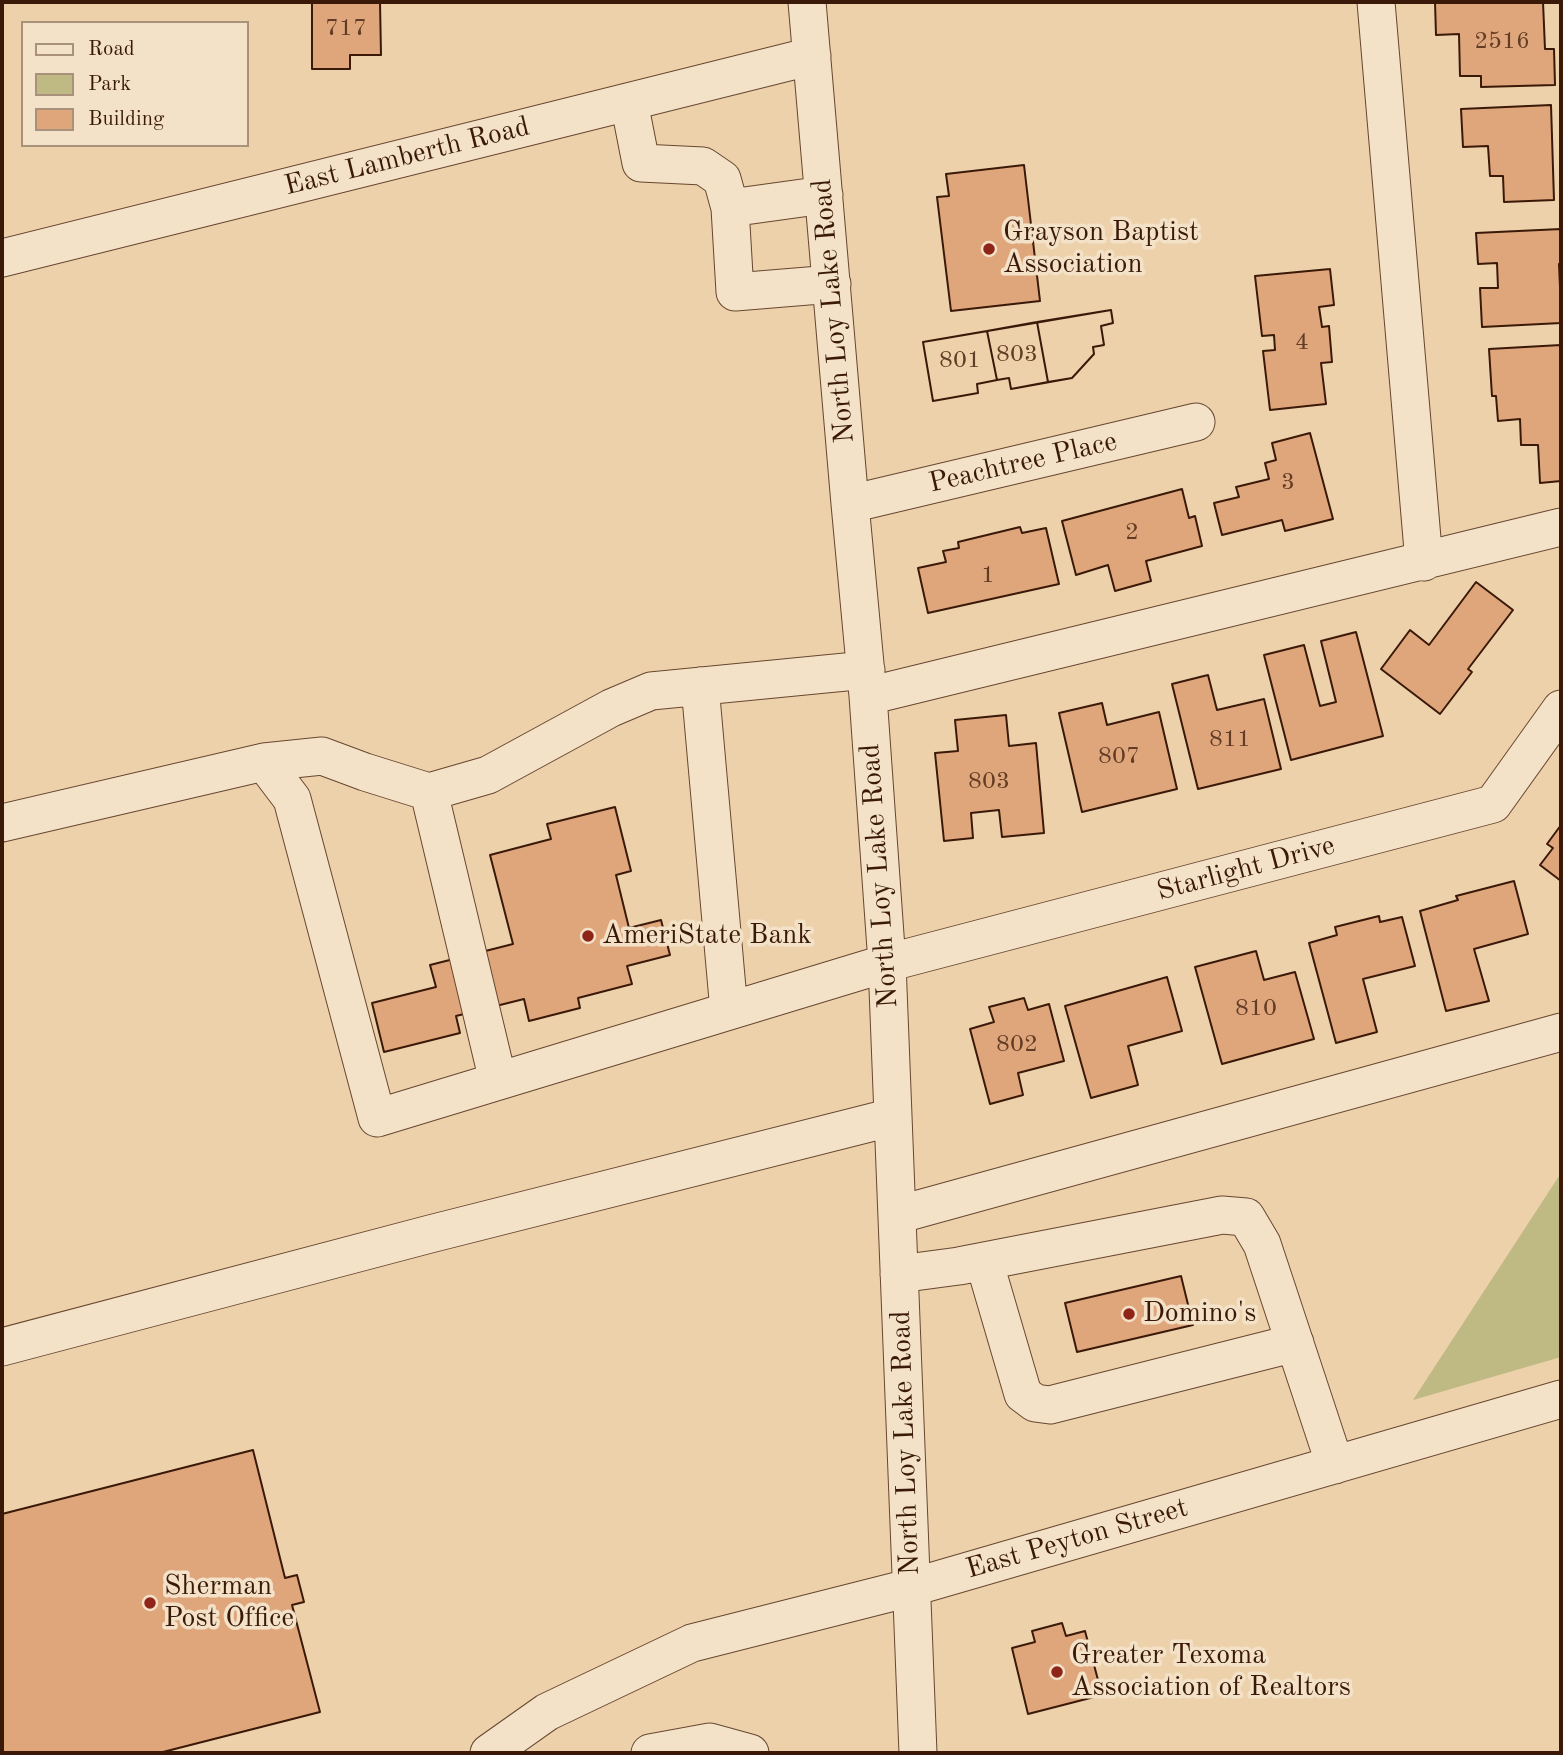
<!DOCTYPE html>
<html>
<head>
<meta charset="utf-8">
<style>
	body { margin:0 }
	#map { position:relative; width:1563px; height:1755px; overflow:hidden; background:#edd1aa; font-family:"Old Standard TT",serif }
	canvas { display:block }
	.frame { position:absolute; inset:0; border:4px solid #3a1908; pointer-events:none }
	.legend { position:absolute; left:21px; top:21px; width:228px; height:126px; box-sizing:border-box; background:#f3e1c8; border:2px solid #a9917b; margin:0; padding:9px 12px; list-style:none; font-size:21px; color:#3a1908 }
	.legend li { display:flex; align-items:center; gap:14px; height:35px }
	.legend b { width:35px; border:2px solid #a9917b }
</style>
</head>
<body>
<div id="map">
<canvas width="1563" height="1755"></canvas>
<div class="frame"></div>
<ul class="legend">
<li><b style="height:9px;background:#f3e1c8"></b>Road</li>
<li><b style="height:19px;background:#bfb984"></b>Park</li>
<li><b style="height:19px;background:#dfa67c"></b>Building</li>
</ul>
</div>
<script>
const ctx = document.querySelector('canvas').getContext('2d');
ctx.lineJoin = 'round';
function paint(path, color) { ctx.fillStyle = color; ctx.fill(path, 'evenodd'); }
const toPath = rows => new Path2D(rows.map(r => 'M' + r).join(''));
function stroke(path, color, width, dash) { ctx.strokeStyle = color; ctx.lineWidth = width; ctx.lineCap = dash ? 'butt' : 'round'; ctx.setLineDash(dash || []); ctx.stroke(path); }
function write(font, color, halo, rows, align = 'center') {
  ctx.font = font + ' "Old Standard TT",serif'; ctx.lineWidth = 7; ctx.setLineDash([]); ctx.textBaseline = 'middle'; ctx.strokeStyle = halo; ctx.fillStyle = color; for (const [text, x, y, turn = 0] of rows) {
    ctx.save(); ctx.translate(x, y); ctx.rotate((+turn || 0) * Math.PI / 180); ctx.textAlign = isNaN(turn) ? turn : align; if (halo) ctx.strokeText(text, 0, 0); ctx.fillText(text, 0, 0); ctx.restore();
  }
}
paint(toPath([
	[1561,1173,1561,1357,1413,1400]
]), '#bfb984');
const building = toPath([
	[312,2,380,2,381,55,350,55,350,69,312,69,312,2],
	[1435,2,1543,2,1545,49,1554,49,1555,85,1481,87,1481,76,1460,76,1459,34,1436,35,1435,2],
	[1551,105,1554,200,1504,202,1503,176,1490,176,1488,146,1463,147,1461,109,1551,105],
	[1024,165,1040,301,951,311,937,197,949,196,946,174,1024,165],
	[1561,229,1561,264,1559,264,1560,287,1561,287,1561,323,1482,327,1480,288,1498,288,1497,263,1478,264,1476,233,1561,229],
	[1330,269,1334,305,1319,307,1322,327,1329,326,1332,362,1321,363,1326,404,1270,410,1263,351,1275,350,1274,335,1262,336,1255,276,1330,269],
	[1111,310,1113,323,1101,326,1104,345,1093,347,1094,354,1072,378,1011,389,1009,378,997,380,977,384,978,393,933,401,923,342,1111,310],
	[1111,310,1113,323,1101,326,1104,345,1093,347,1094,354,1072,378,1048,382,1037,322,1111,310],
	[1037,322,1048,382,1011,389,1009,378,997,380,987,331,1037,322],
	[987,331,997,380,977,384,978,393,933,401,923,342,987,331],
	[1561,345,1561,481,1540,483,1538,445,1521,445,1520,419,1498,421,1496,396,1492,396,1489,349,1561,345],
	[1310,433,1333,519,1285,531,1282,520,1222,535,1214,503,1239,497,1236,487,1269,479,1265,463,1276,460,1272,443,1310,433],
	[1182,489,1189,518,1195,516,1202,546,1146,561,1151,581,1115,591,1108,565,1076,575,1062,521,1182,489],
	[1020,527,1022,533,1046,528,1059,584,928,613,918,568,946,562,943,551,959,548,958,542,1020,527],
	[1476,582,1513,610,1468,669,1472,672,1440,714,1381,669,1410,630,1429,645,1476,582],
	[1356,632,1383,736,1291,760,1264,655,1304,645,1320,706,1336,702,1321,641,1356,632],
	[1208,675,1217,710,1264,699,1281,769,1198,789,1172,684,1208,675],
	[1102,703,1107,725,1159,712,1177,789,1082,812,1059,713,1102,703],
	[1006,715,1009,746,1036,743,1044,833,1002,837,999,810,971,813,973,838,944,841,935,753,958,751,955,720,1006,715],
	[615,807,631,871,616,875,629,928,661,920,670,955,627,966,632,984,578,998,580,1008,529,1021,524,999,456,1016,460,1033,384,1052,372,1003,436,987,430,965,513,944,490,855,551,839,547,824,615,807],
	[1561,825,1561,881,1540,865,1553,848,1547,844,1561,825],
	[1514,881,1528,934,1474,949,1489,1001,1446,1011,1420,911,1458,900,1456,896,1514,881],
	[1379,916,1380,922,1402,917,1415,966,1363,979,1377,1032,1336,1043,1309,943,1337,935,1335,927,1379,916],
	[1256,951,1264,980,1295,972,1314,1039,1222,1064,1195,967,1256,951],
	[1167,977,1182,1031,1128,1046,1138,1085,1091,1098,1065,1006,1167,977],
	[1024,998,1028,1010,1049,1004,1064,1061,1018,1073,1023,1095,990,1104,970,1029,994,1022,989,1007,1024,998],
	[1181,1276,1193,1325,1077,1352,1065,1303,1181,1276],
	[253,1450,285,1578,297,1575,304,1602,292,1605,320,1712,159,1753,2,1753,2,1514,253,1450],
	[1062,1623,1066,1636,1085,1631,1102,1695,1028,1714,1012,1648,1035,1642,1032,1631,1062,1623]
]);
paint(building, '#dfa67c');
stroke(building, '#3a1908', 2);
const minor = toPath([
	[807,2,850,504,868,696,887,963,918,1753],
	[1376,2,1424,562],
	[629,102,641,163,703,166,722,179,730,208],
	[824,195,730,208,735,292,832,284],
	[2,258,812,56],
	[850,504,1196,422],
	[700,686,729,1011],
	[868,696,1561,527],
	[264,762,322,756,365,772,429,792,488,775,611,708,651,691,866,670],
	[429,792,498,1081],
	[2,823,264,762,292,799,377,1118,887,963,1493,804,1561,709],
	[897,1215,1561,1032],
	[984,1261,1023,1394,1035,1403,1050,1405,1295,1343],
	[899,1274,959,1266,1222,1215,1246,1217,1262,1244,1335,1465],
	[2,1347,430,1234,893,1117],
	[489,1753,547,1712,692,1643,913,1587,1561,1399],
	[650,1753,710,1742,750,1753]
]);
stroke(minor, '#674730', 39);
stroke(minor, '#f3e1c8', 37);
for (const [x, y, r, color] of [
	[989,249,7,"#8f2418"],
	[588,936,7,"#8f2418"],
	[1129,1314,7,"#8f2418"],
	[150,1603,7,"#8f2418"],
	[1057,1672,7,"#8f2418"]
]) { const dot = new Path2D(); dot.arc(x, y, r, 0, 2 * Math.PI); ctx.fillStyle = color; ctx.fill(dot); stroke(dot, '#f3e1c8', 2.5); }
write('24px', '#633c25', null, [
	["717",346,29],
	["2516",1502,42],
	["4",1302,343],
	["803",1017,355],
	["801",960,361],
	["3",1288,483],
	["2",1132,533],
	["1",988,576],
	["811",1230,740],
	["807",1119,757],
	["803",989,782],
	["810",1256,1009],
	["802",1017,1045]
]);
write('28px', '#3a1908', '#f3e1c8', [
	["East Lamberth Road",407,157,-14],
	["North Loy Lake Road",834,311,-95],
	["Peachtree Place",1023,463,-13],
	["Starlight Drive",1246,869,-15],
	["North Loy Lake Road",880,876,-94],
	["North Loy Lake Road",906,1443,-92],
	["East Peyton Street",1077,1539,-16]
]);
write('28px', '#3a1908', '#f3e1c8', [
	["Grayson Baptist",1003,233],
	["Association",1003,265],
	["AmeriState Bank",602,936],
	["Domino's",1143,1314],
	["Sherman",164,1587],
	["Post Office",164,1619],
	["Greater Texoma",1071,1656],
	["Association of Realtors",1071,1688]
], 'left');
</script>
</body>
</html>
